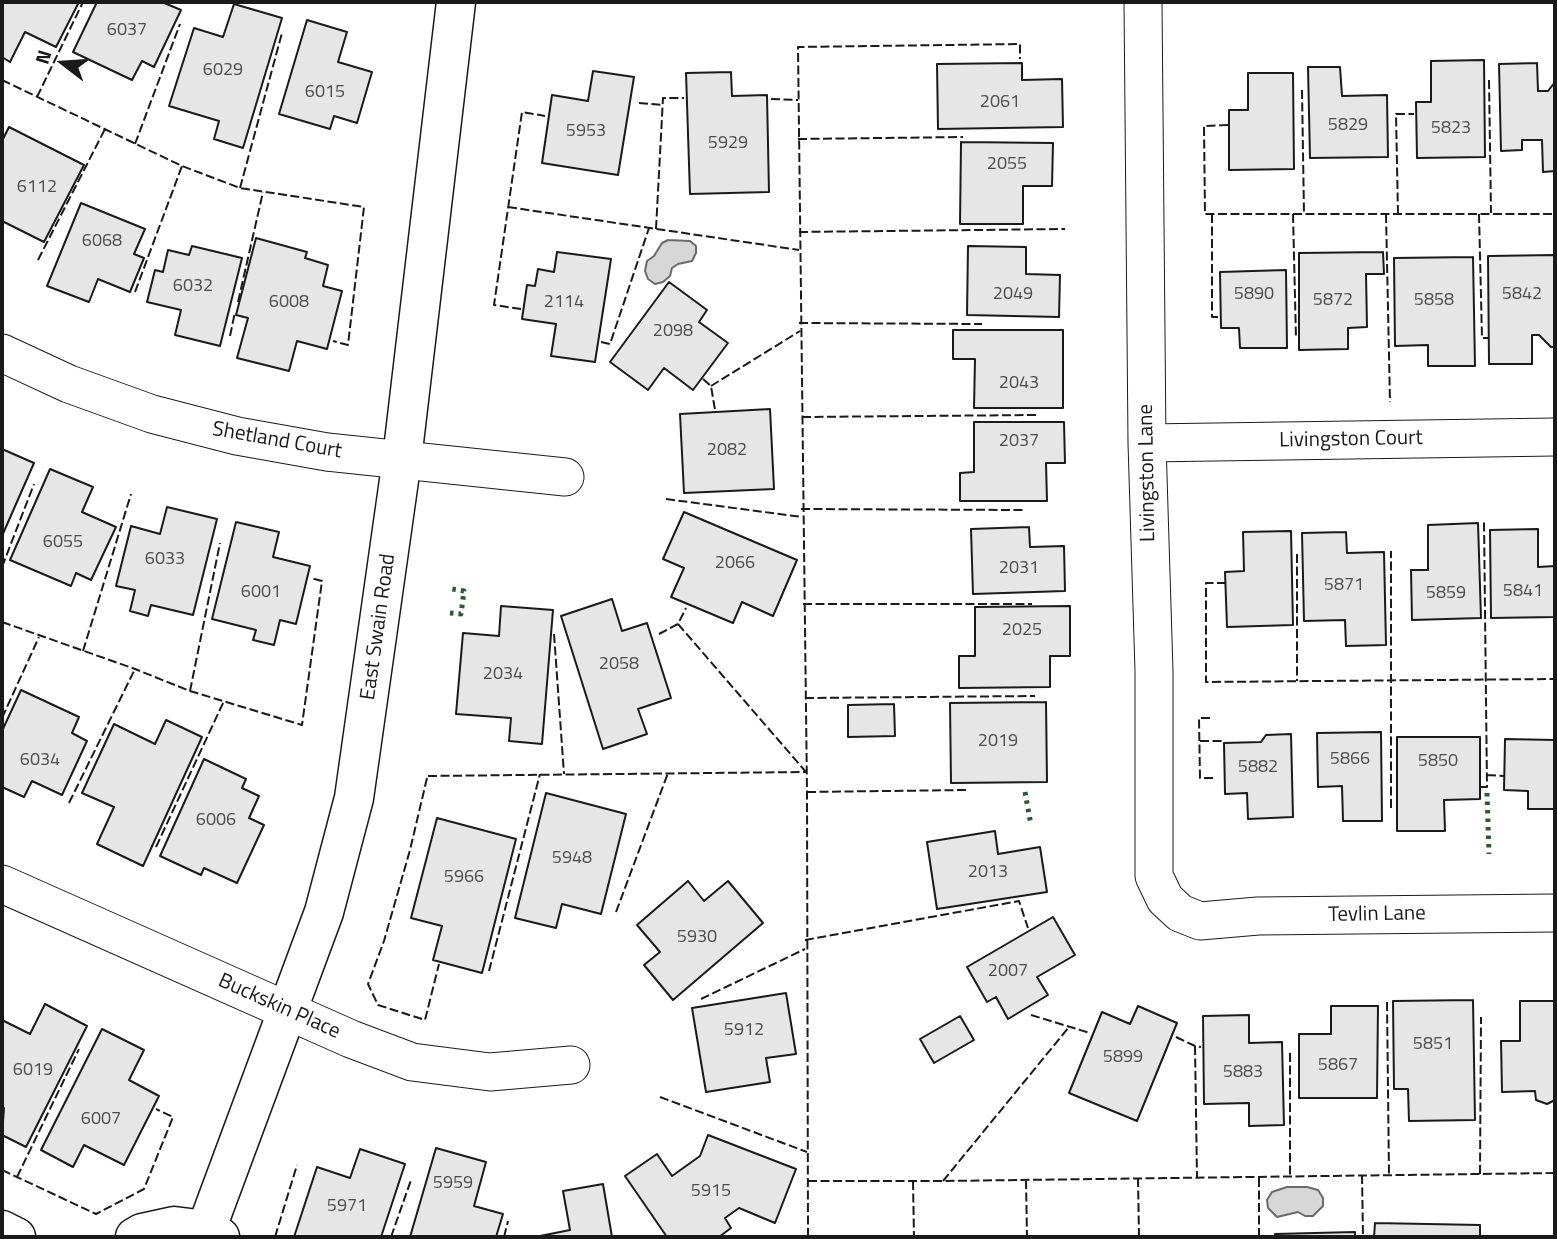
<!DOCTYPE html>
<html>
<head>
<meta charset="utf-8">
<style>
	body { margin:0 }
	#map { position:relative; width:1557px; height:1239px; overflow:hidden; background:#fff; font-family:"Titillium Web",sans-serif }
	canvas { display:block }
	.frame { position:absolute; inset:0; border:4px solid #1a1a1a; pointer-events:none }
	.north { position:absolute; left:28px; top:28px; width:70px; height:70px; -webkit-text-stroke:5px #fff; paint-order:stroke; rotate:287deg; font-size:19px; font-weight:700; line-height:28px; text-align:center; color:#1a1a1a }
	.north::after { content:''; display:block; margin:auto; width:24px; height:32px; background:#1a1a1a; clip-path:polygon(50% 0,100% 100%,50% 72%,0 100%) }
</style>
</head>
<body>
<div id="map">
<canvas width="1557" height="1239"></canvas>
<div class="frame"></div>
<div class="north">N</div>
</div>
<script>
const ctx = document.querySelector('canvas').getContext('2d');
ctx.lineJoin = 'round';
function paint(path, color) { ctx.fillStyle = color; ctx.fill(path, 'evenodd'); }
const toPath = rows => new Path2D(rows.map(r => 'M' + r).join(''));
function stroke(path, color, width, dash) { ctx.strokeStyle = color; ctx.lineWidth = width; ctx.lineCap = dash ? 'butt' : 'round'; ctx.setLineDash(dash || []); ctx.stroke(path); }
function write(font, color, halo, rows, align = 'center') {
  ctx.font = font + ' "Titillium Web",sans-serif'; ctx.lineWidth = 5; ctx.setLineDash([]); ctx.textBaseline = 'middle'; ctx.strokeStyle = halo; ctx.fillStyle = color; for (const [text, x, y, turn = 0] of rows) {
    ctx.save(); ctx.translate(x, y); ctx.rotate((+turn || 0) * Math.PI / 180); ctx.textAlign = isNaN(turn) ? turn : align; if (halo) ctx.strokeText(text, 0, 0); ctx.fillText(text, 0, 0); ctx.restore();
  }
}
const water = toPath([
	[668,240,690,241,696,246,696,253,692,261,678,264,672,268,670,276,663,282,655,284,648,279,645,271,647,261,654,256,662,243,668,240],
	[1287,1187,1307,1187,1318,1190,1323,1198,1323,1206,1313,1216,1305,1216,1298,1212,1277,1217,1268,1208,1267,1200,1272,1192,1287,1187]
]);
paint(water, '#d7d7d7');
stroke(water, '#6a6a6a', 2);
const building = toPath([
	[2,2,79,2,56,47,25,32,10,62,2,57,2,2],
	[97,2,162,2,181,10,154,67,142,61,132,80,73,52,97,2],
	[234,4,282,18,243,148,214,139,219,121,169,106,194,28,223,37,234,4],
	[307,20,347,32,338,62,372,72,357,123,334,116,330,129,279,114,307,20],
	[1484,60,1485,157,1417,158,1416,102,1431,102,1431,61,1484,60],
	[1022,63,1022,80,1062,79,1063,127,938,129,937,64,1022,63],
	[1537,63,1538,91,1548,91,1555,82,1555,171,1543,172,1542,140,1522,140,1522,150,1501,151,1499,64,1537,63],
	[1308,67,1340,67,1342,96,1387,95,1388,157,1310,158,1308,67],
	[593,71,634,77,618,175,542,163,552,95,588,101,593,71],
	[731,72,732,96,767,95,769,192,690,194,686,73,731,72],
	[1248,73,1293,73,1294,169,1229,170,1229,110,1248,110,1248,73],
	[9,127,84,165,44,242,2,221,2,141,9,127],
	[961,142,1053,143,1052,186,1023,186,1023,224,960,224,961,142],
	[81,203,145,229,134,254,144,258,130,292,98,279,89,302,47,286,81,203],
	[256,238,307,252,305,258,328,265,323,286,342,291,327,349,297,341,289,371,237,358,248,318,236,315,256,238],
	[192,246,242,258,220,346,175,335,181,310,147,302,155,270,163,272,168,250,189,255,192,246],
	[968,246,1026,247,1026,274,1060,275,1059,317,967,315,968,246],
	[557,252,611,259,595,362,551,356,556,324,522,319,527,285,535,286,538,269,554,272,557,252],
	[1383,252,1384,274,1366,274,1367,327,1348,328,1348,349,1299,350,1299,253,1383,252],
	[1555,255,1555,347,1551,347,1539,335,1532,335,1532,364,1489,364,1488,256,1555,255],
	[1473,257,1475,366,1428,366,1428,345,1395,346,1394,258,1473,257],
	[1286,270,1287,348,1240,348,1239,328,1221,328,1220,272,1286,270],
	[669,282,707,310,699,322,728,343,693,390,664,368,648,390,610,362,669,282],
	[953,330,1063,330,1063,408,974,408,975,359,953,359,953,330],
	[770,409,774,489,684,493,680,414,770,409],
	[974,422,1064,422,1065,463,1046,463,1047,501,960,501,960,473,974,472,974,422],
	[2,449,34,463,2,536,2,449],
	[50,469,93,487,82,512,116,527,91,580,76,573,71,586,10,560,50,469],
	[167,507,217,519,193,615,151,605,148,616,130,611,135,590,116,586,131,526,160,534,167,507],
	[684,512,797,560,773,616,742,602,733,623,671,597,684,568,663,559,684,512],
	[236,522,279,532,273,557,310,566,296,624,280,620,274,645,253,640,256,630,212,619,236,522],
	[1478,523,1481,618,1412,620,1411,570,1428,570,1428,525,1478,523],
	[1029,527,1030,547,1064,546,1065,591,973,594,971,529,1029,527],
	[1538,529,1538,567,1555,566,1555,617,1491,618,1490,530,1538,529],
	[1291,531,1293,625,1227,627,1225,572,1244,571,1243,532,1291,531],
	[1346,532,1347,553,1384,552,1386,645,1346,646,1345,620,1304,621,1302,533,1346,532],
	[612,599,622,631,647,623,671,698,638,709,647,734,603,749,561,616,612,599],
	[501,606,553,610,542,744,509,741,511,718,456,714,463,633,499,636,501,606],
	[1070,606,1070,656,1050,656,1050,687,959,688,959,656,975,656,975,607,1070,606],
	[21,690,79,717,72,733,87,741,62,795,32,781,24,797,2,787,2,731,21,690],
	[1046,702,1047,782,951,783,950,703,1046,702],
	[894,704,895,736,848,737,848,705,894,704],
	[166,720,202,737,143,866,97,844,114,807,82,793,114,724,155,744,166,720],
	[1381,732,1382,821,1343,821,1342,786,1318,787,1317,733,1381,732],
	[1291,734,1293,817,1248,819,1247,793,1225,794,1224,743,1261,742,1266,735,1291,734],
	[1397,737,1480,737,1480,799,1444,800,1445,831,1397,831,1397,737],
	[1505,739,1555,740,1555,809,1528,809,1528,791,1504,790,1505,739],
	[204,759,246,779,242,788,259,796,249,818,264,825,237,883,204,868,201,875,160,856,204,759],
	[546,793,626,814,601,914,562,904,556,928,515,918,546,793],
	[437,818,516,839,482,973,433,960,442,926,411,918,437,818],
	[995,831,998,854,1040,847,1047,892,937,909,927,842,995,831],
	[688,881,704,901,728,881,763,923,673,1000,644,965,660,952,637,925,688,881],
	[1053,917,1075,955,1037,977,1048,995,1008,1019,996,997,987,1002,967,967,1053,917],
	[786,993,796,1054,766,1058,770,1082,706,1092,692,1008,786,993],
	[1473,1000,1475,1120,1409,1121,1408,1089,1394,1089,1393,1001,1473,1000],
	[1520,1001,1555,1001,1555,1100,1547,1104,1536,1100,1535,1091,1502,1092,1501,1041,1520,1041,1520,1001],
	[45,1004,87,1026,26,1147,2,1135,4,1108,2,1107,2,1020,30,1034,45,1004],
	[1138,1006,1177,1023,1137,1121,1069,1093,1102,1012,1130,1024,1138,1006],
	[1331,1006,1378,1006,1377,1098,1299,1098,1299,1034,1331,1034,1331,1006],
	[1249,1015,1249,1043,1282,1042,1284,1125,1249,1126,1249,1103,1204,1104,1203,1016,1249,1015],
	[960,1016,974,1040,934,1063,920,1039,960,1016],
	[102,1029,144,1050,129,1080,159,1096,124,1165,84,1145,73,1167,41,1150,102,1029],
	[708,1135,796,1169,775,1223,739,1208,725,1218,731,1228,719,1237,667,1237,625,1176,657,1154,672,1176,700,1156,708,1135],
	[436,1148,486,1162,474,1206,503,1214,496,1237,410,1237,436,1148],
	[360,1149,405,1164,381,1237,294,1237,317,1167,350,1178,360,1149],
	[603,1184,612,1237,535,1237,570,1230,563,1191,603,1184],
	[1375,1223,1480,1225,1480,1237,1374,1237,1375,1223],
	[1355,1232,1355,1237,1275,1237,1275,1234,1355,1232]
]);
paint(building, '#e6e6e6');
stroke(building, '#1a1a1a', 2);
const street = toPath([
	[1143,2,1147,443,1154,671,1154,876,1165,899,1180,913,1200,921,1258,916,1555,913],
	[2,353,69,384,152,414,237,436,327,452,565,477],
	[1147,443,1555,437],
	[2,884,351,1039,412,1062,490,1072,571,1065]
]);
const secondary = toPath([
	[2,1230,16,1237],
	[206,1230,324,912,354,798,402,459,456,2],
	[135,1237,142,1233,174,1226,206,1230,220,1237]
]);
stroke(street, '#1a1a1a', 39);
stroke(secondary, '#1a1a1a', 41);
stroke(street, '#fff', 37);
stroke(secondary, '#fff', 38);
stroke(toPath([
	[450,613,461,614,464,591,452,589],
	[1025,792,1031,825],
	[1487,793,1489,854]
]), '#2b5a34', 5, [3.5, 5]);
stroke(toPath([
	[2,80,182,166,240,188,364,207,348,345,333,341],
	[1489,80,1491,213],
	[1302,90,1304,214],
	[37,97,83,2],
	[771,99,798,100],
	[639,103,663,105],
	[1228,125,1204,126,1205,214,1555,214],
	[798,139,963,137],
	[135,144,180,24],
	[240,188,282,33],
	[508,207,799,250],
	[1212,214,1212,317,1221,317],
	[1293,214,1296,339],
	[1386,214,1390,402],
	[1398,214,1396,114,1414,114],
	[1479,214,1482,338,1488,338],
	[656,229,663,98,684,98],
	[799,232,1065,229],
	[38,260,105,129],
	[135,292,182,166],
	[238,302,263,192],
	[521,309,494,305,522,112,545,116],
	[799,323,982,324],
	[230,336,235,312],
	[601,342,610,344,649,228],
	[703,379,711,386,715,410],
	[711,386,800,331],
	[802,417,1037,415],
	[666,499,802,517],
	[801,509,1024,510],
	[1297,554,1297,681],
	[2,567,34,484],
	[1226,583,1206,583,1206,682,1555,679],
	[803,604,1032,604],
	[2,622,135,669,190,691,302,725,322,581,311,578],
	[678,624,806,772],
	[554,634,564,774],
	[659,634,678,624,686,608],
	[83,651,131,494],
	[190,691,220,543],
	[805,698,1035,696],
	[2,718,39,637],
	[1210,718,1199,718,1200,778,1215,778],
	[1200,741,1222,741],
	[1487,775,1504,776],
	[428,776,806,772],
	[427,778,410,850,384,941,368,984,378,1005,425,1020,439,964],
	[1480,787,1487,787,1484,521],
	[807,792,966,790],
	[69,803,135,669],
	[1391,808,1391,551],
	[156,847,224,701],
	[616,912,668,773],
	[805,940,1019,901,1028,928],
	[489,971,540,774],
	[701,999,805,949],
	[1387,1002,1389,1175],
	[1031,1015,1090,1033],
	[1176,1037,1195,1046,1201,1047],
	[1195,1046,1197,1177],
	[1290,1053,1290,1176],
	[660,1097,807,1152],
	[2,1170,96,1214,144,1189,173,1117,156,1109],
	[1480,1174,1481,1017],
	[1362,1175,1363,1237],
	[17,1177,79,1049],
	[1138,1178,1139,1237],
	[1026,1180,1027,1237],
	[808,1181,943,1181,1555,1173],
	[913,1181,914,1237],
	[943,1181,1069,1027],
	[275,1237,297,1165],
	[391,1237,411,1180],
	[504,1237,508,1221],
	[808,1237,807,792,798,47,1020,44,1020,59],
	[1259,1237,1259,1177]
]), '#1a1a1a', 2, [9, 3.5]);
write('18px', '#4d4d4d', null, [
	["6037",127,31],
	["6029",223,71],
	["6015",325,93],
	["2061",1000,103],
	["5829",1348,126],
	["5823",1451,129],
	["5953",586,132],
	["5929",728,144],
	["2055",1007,165],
	["6112",37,188],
	["6068",102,242],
	["6032",193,287],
	["2049",1013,295],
	["5890",1254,295],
	["5842",1522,295],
	["5872",1333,301],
	["5858",1434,301],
	["6008",289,303],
	["2114",564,303],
	["2098",673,332],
	["2043",1019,384],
	["2037",1019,442],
	["2082",727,451],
	["6055",63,543],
	["6033",165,560],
	["2066",735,564],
	["2031",1019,569],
	["5871",1344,586],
	["5841",1523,592],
	["6001",261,593],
	["5859",1446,594],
	["2025",1022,631],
	["2058",619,665],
	["2034",503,675],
	["2019",998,742],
	["5866",1350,760],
	["6034",40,761],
	["5850",1438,762],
	["5882",1258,768],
	["6006",216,821],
	["5948",572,859],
	["2013",988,873],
	["5966",464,878],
	["5930",697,938],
	["2007",1008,972],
	["5912",744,1031],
	["5851",1433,1045],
	["5899",1123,1058],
	["5867",1338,1066],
	["6019",33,1071],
	["5883",1243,1073],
	["6007",101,1120],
	["5959",453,1184],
	["5915",711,1192],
	["5971",347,1207]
]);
write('21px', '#1a1a1a', '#fff', [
	["Livingston Court",1351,440,-1],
	["Shetland Court",277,441,10],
	["Livingston Lane",1148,473,-91],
	["East Swain Road",379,627,-82],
	["Tevlin Lane",1377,915,-1],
	["Buckskin Place",279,1007,24]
]);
</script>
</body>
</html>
